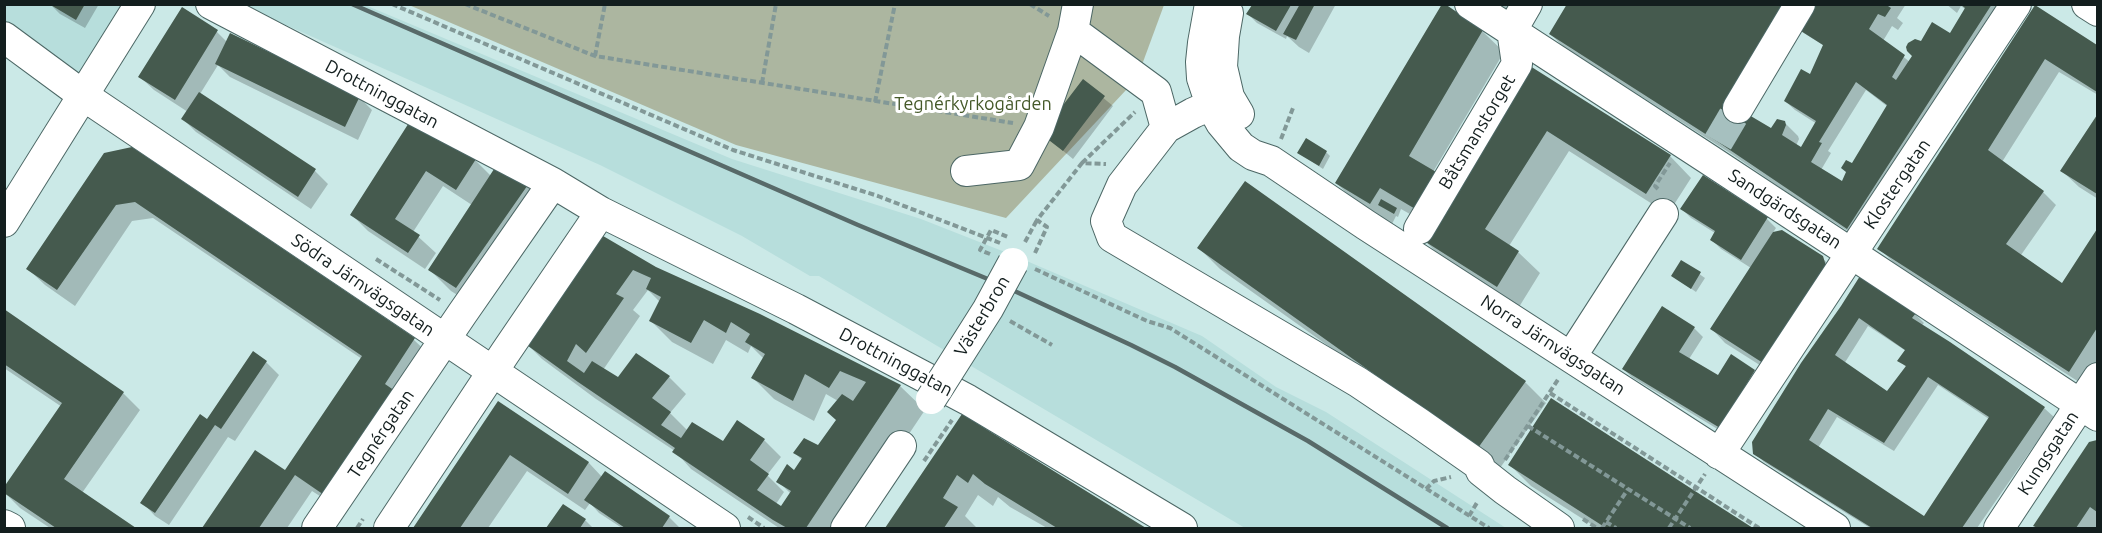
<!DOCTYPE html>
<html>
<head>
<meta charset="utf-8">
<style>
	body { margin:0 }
	#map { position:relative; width:2102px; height:533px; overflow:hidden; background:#cbe9e7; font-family:Ubuntu,sans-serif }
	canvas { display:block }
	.frame { position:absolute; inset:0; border:6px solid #131e1e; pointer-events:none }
</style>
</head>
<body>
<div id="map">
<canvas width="2102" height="533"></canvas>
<div class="frame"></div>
</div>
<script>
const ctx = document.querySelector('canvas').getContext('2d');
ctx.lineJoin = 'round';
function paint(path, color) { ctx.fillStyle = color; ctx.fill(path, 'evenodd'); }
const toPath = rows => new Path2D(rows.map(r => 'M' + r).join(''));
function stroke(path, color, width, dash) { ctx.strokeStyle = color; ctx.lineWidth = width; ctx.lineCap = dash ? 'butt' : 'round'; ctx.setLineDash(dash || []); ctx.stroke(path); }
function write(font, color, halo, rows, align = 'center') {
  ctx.font = font + ' Ubuntu,sans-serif'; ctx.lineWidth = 6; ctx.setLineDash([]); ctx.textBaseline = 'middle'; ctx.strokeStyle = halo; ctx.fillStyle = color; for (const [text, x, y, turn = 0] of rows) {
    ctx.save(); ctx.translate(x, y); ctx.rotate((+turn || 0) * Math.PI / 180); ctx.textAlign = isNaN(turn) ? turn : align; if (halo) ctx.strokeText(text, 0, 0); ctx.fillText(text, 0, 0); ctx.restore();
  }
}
paint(toPath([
	[4,5,140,5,84,96,5,37],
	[241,5,365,5,732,159,921,219,1015,256,1202,336,1276,387,1326,412,1506,528,1245,528,819,276,810,276,742,236,600,165]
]), '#b7dedc');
paint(toPath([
	[409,5,1164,5,1143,62,1127,89,1006,218,736,145]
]), '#acb6a0');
paint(toPath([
	[99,4,85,28,60,14,51,5],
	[1253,4,1336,4,1309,53,1299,47,1287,36,1286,39,1257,23,1248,14],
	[1497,4,1534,4,1523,23],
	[1826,4,1906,4,1897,18,1903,23,1898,30,1892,26,1883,41,1910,62,1921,43,1950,35,1965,9,1961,6,1957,13,1946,4,2006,4,1857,237,1794,197,1733,155,1564,47,1550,34,1734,106,1771,130,1784,122,1798,136,1799,139,1796,146,1802,150,1817,124,1795,110,1785,101,1811,76,1826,47,1799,30],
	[1866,90,1888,107,1842,183,1821,170,1831,153,1828,151],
	[2035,7,2098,47,2098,95,2059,72,2002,162,2043,192,2056,205,2021,255,2063,285,2098,232,2098,361,2082,384,1893,262,1879,248],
	[182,9,217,32,227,42,359,97,372,110,358,140,230,77,218,65,200,94,315,171,328,184,311,209,196,132,183,119,188,112,154,90,140,77],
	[1482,31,1504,52,1433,172,1442,177,1531,69,1670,156,1691,178,1668,214,1569,151,1509,246,1518,252,1540,273,1519,307,1444,260,1423,239,1431,226,1401,209,1398,217,1396,216,1392,224,1358,204,1336,183],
	[1083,81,1113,106,1073,159,1043,134],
	[2098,117,2098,199,2079,187,2062,171],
	[412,120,475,160,491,176,499,164,552,201,478,308,451,291,430,270,472,205,443,186,413,232,436,253,425,269,368,231,352,215],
	[132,148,414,340,431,356,345,512,312,491,287,528,204,528,256,452,285,472,362,359,153,218,132,221,75,306,45,285,28,269],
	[1326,152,1330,156,1323,169,1299,153],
	[1704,177,1767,219,1776,228,1772,234,1822,258,1836,271,1777,376,1725,343,1712,329,1751,268,1721,249,1712,240,1715,233,1691,218,1682,209],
	[599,235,656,269,900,386,925,410,846,528,779,528,691,469,675,451,596,399,542,359,525,342],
	[648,290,660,302,651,321,672,342,713,364,726,340,748,353,751,346,764,359,753,378,774,399,814,421,826,394,838,401,837,420,819,447,795,453,802,460,794,472,778,481,791,494,782,509,776,504,784,492,767,475,781,457,764,440,738,422,724,443,688,431,670,413,686,394,669,377,618,379,603,370,640,316,633,310],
	[1199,248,1525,382,1546,403,1500,468,1220,269],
	[1682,262,1705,278,1696,292,1673,276],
	[1842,307,1915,314,1924,323,1921,326,2044,408,2054,417,1977,528,1870,528,1764,462,1755,453],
	[1868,326,1906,351,1899,360,1907,368,1888,393,1844,364],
	[1938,385,1989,419,1924,518,1818,448,1837,417,1894,451],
	[4,311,123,393,140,410,82,493,134,528,50,528,20,508,4,492,62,407,4,368],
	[1694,328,1703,337,1689,359,1719,377,1754,371,1763,380,1729,436,1633,378,1623,369],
	[266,362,279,375,235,441,228,437,169,525,155,516,142,502,208,421],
	[1552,400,1750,528,1597,528,1531,486,1510,465],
	[498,403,589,463,602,477,669,517,680,528,622,528,599,513,590,503,585,510,527,471,488,528,415,528],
	[962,416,1142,528,1047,528,1010,507,998,497,993,506,978,495,965,516,977,528,887,528],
	[2098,442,2098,528,2038,528,2035,526,2090,443],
	[563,506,585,520,593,528,548,528]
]), '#0003');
paint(toPath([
	[49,4,85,4,76,20],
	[1300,4,1315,4,1296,40,1283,34],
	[1442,4,1445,4,1483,30,1409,156,1443,176,1422,213,1380,188,1370,204,1335,183],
	[1567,4,1790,4,1749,115,1771,128,1777,119,1785,121,1786,125,1782,135,1801,147,1816,121,1784,101,1801,69,1810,74,1823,45,1793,26,1806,4,1885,4,1891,8,1885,17,1878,14,1869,29,1905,55,1892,77,1896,80,1912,56,1907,51,1906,47,1908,43,1915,39,1921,41,1932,22,1950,33,1965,8,1960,4,1992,4,1847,229,1718,142,1549,34],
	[1856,82,1887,105,1852,163,1846,160,1841,168,1846,172,1842,181,1811,162,1822,143,1819,142],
	[1252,5,1291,5,1276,31,1246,14],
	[2035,5,2097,45,2097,92,2045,59,1988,150,2044,191,2006,244,2062,283,2097,229,2097,328,2069,372,1877,249],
	[182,7,218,30,175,100,138,77],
	[230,33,360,96,345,127,215,64],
	[1530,66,1671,155,1646,194,1547,131,1485,229,1519,251,1497,287,1421,239],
	[1083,79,1105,96,1063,151,1041,134],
	[199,92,316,169,298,197,181,119],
	[2097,115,2097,194,2060,171],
	[412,118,476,159,456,190,426,171,395,219,420,235,408,253,350,215],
	[1306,138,1327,151,1319,166,1297,153],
	[132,147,415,338,385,384,398,393,327,497,295,475,259,528,202,528,255,450,285,470,362,356,135,202,116,205,57,290,26,269,104,153],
	[498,163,532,179,456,288,428,270],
	[1703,175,1768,217,1741,260,1710,240,1715,231,1680,209],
	[1245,181,1526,381,1478,448,1197,248],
	[1381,199,1397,208,1394,214,1378,205],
	[1782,230,1823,256,1826,266,1763,363,1710,329,1773,232],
	[598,233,656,267,760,314,901,385,806,528,787,528,773,520,672,452,675,448,578,382,524,343],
	[633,270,651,278,646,289,661,297,649,321,691,343,704,320,726,333,731,322,750,334,745,342,765,354,751,378,793,401,805,374,829,388,840,371,866,382,853,401,842,394,827,412,836,420,818,445,804,438,793,453,802,458,794,470,787,464,776,482,791,491,781,506,757,490,769,474,750,460,765,439,737,420,723,441,692,422,681,438,661,425,671,412,652,398,670,376,636,353,618,377,592,361,584,373,567,361,576,344,586,353,624,298,616,294],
	[1681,260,1701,272,1691,289,1671,276],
	[1860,276,1916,313,1912,318,1950,342,2045,407,1962,528,1872,528,1753,454,1752,442,1801,363,1841,306],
	[1859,318,1905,350,1897,361,1906,366,1887,391,1835,355],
	[1928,377,1989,417,1924,516,1809,440,1828,409,1884,443],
	[1662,306,1695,327,1679,352,1718,375,1731,354,1755,370,1720,428,1622,369],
	[4,309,124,392,64,479,136,528,56,528,4,493,4,487,62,403,4,364],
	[253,351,267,361,221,429,215,425,155,513,140,503,200,414,207,419],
	[1551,398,1695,491,1753,528,1606,528,1508,465],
	[498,401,589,462,568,494,510,455,460,528,413,528],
	[962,414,1010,444,1146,528,1057,528,985,484,973,474,968,483,957,475,943,498,958,507,944,528,885,528],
	[2097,440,2097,512,2090,507,2076,528,2038,528,2033,526,2089,442],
	[605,471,670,516,662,528,625,528,584,500],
	[563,504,586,519,580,528,546,528]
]), '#455a4e');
stroke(toPath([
	[1718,142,1738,108]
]), '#a6c0bf', 30, [30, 15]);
const minor = toPath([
	[211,4,553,183,601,212,796,309,968,400,1182,528],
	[1078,4,1073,31,1156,92,1166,128],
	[1210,4,1203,43,1201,62,1202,78,1211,105,1221,123,1241,147,1253,155,1271,161,1366,225,1835,528],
	[1470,4,1708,159,2098,416],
	[2087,4,2098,11],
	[1228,13,1224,36,1222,67,1229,97,1239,114],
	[1512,30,1527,4],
	[4,37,84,96,725,528],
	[1229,97,1193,113,1166,128,1122,185,1106,221,1112,237,1358,382,1419,423,1479,465,1481,471,1505,490,1559,528],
	[1738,108,1800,4],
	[966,171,1019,165,1039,127,1073,31],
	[4,222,140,4],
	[1419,229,1517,64,1512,30],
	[1571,357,1663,214],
	[1719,454,2016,4],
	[4,525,10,528],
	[317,528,462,314,553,183],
	[389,528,505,353,601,212],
	[846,528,901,446],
	[1999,528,2098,378]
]);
stroke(minor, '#4c6765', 32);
stroke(toPath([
	[392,4,733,150,878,196,1000,243],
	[465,4,595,56,1013,123],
	[1030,4,1049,16],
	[595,56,605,4],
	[762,83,776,4],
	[875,102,895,4],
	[1281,139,1293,108],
	[1082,163,1135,112],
	[1658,189,1655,186,1670,163],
	[1025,242,1037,220],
	[1035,253,1047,227,1037,220,1082,163,1106,164],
	[990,254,980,250,991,230,1008,237],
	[376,259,440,300],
	[1035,269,1147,321,1170,328,1489,528],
	[1010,321,1052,345],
	[1550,393,1759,528],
	[1528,426,1690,528],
	[1505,460,1559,378],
	[924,461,952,420],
	[1426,489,1434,481,1451,477],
	[1469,516,1478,501],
	[748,517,764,528],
	[1583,519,1597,528],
	[1606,522,1616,528],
	[357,528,363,519],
	[1602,528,1628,489],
	[1669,528,1705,474]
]), '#829897', 4, [6, 3]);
stroke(minor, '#fff', 30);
stroke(toPath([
	[352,4,858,225,995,282,1131,345,1175,367,1308,441,1447,528]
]), '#586a69', 4.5);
const minorBridge = toPath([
	[931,399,988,309,1013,263]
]);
stroke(minorBridge, '#4c6765', 32, []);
stroke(minorBridge, '#fff', 30);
write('18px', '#131e1e', '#fff', [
	["Drottninggatan",382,94,28],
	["Båtsmanstorget",1477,132,-59],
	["Klostergatan",1897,184,-56],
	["Sandgärdsgatan",1785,209,33],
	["Södra Järnvägsgatan",363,285,34],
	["Västerbron",982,316,-59],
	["Norra Järnvägsgatan",1553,345,33],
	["Drottninggatan",896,362,28],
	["Tegnérgatan",381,434,-56],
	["Kungsgatan",2048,453,-57]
]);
write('18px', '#455929', '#fff', [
	["Tegnérkyrkogården",973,104]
]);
</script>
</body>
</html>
